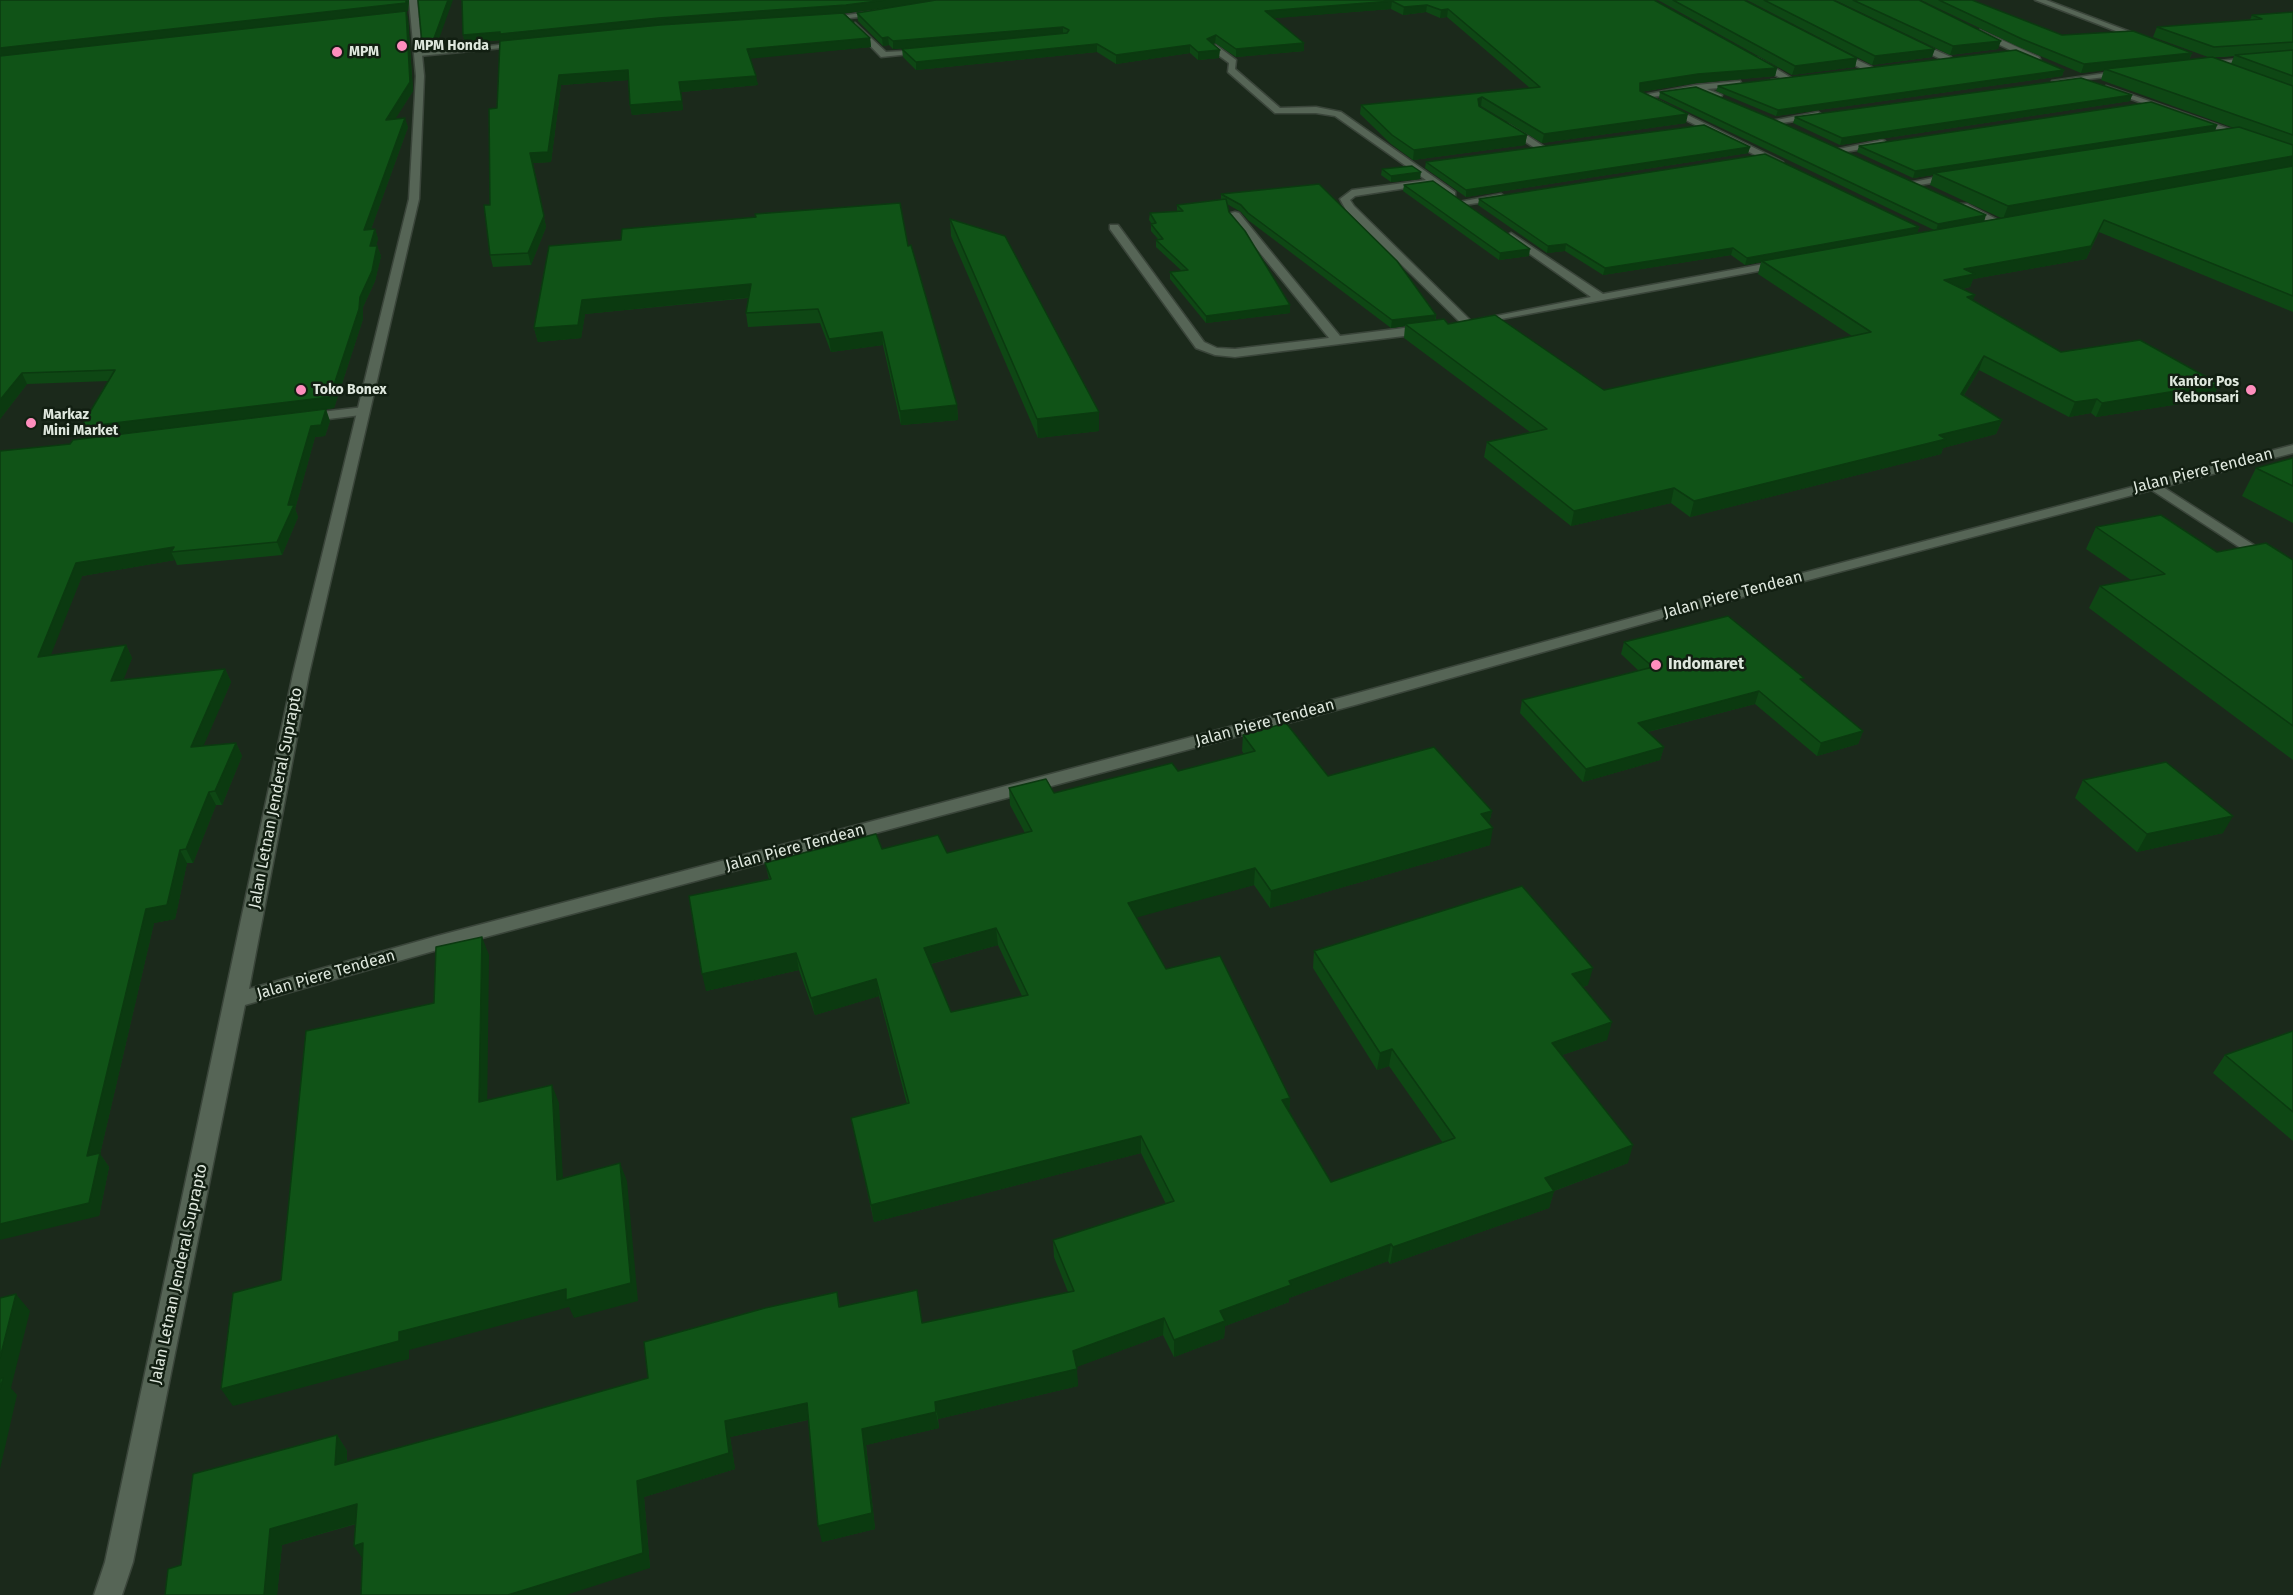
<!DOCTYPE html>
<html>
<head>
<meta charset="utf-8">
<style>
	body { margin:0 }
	canvas { display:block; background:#1b291b }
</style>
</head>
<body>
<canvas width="2293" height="1595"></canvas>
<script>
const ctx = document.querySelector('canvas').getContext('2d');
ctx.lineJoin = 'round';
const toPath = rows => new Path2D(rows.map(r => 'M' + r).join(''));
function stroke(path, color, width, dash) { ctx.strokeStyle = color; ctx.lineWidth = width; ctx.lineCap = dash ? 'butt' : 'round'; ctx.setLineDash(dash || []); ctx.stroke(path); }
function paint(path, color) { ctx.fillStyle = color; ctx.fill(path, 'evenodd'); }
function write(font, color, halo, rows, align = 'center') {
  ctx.font = font + ' "Fira Sans",sans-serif'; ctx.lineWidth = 5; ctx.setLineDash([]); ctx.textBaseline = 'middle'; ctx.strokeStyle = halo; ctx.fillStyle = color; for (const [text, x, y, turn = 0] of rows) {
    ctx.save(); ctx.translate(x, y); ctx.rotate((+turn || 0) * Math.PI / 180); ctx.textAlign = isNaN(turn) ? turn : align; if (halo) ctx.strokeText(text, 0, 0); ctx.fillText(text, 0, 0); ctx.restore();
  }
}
const street = toPath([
	[2035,0,2046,0,2149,39,2142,41,2035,0],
	[882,10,885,14,823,21,819,19,882,10],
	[855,23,886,52,925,50,929,52,881,57,852,27,855,23],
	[1980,30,2039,57,2040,59,2033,61,1977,34,1980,30],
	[1912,40,1951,57,1952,59,1945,61,1909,44,1912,40],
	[526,42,523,46,419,56,415,54,526,42],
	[1210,45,1216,45,1236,60,1235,69,1280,108,1316,107,1341,112,1455,192,1455,196,1449,196,1432,184,1355,196,1350,200,1354,206,1471,321,1591,297,1507,238,1506,236,1511,233,1603,294,1785,260,1790,263,1785,266,1464,326,1346,210,1340,199,1352,190,1426,180,1335,116,1316,113,1275,113,1228,72,1229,63,1210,49,1210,45],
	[1836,50,1872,67,1873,69,1866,71,1833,54,1836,50],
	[2293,54,2293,58,2202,65,2198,63,2293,54],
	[1752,58,1758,58,1795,80,1771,84,1771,80,1782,79,1752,62,1752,58],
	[2127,70,2130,74,2056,83,2052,81,2127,70],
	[1740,81,1743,86,1707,89,1722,95,1719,100,1695,91,1651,97,1783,162,1783,166,1777,166,1638,96,1696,85,1740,81],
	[2106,86,2293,151,2293,157,2106,90,2106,86],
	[1818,112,1822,115,1821,117,1775,124,1771,121,1818,112],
	[1504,124,1510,124,1546,148,1538,150,1504,128,1504,124],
	[1882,140,1885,141,1885,145,1839,153,1834,150,1882,140],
	[1953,174,1958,177,1956,179,1913,186,1908,183,1953,174],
	[1501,194,1506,197,1504,199,1464,205,1459,202,1501,194],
	[1959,204,1967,204,2004,223,1995,225,1959,208,1959,204],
	[1235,212,1239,213,1340,336,1428,325,1434,329,1428,333,1235,357,1215,355,1196,348,1110,229,1110,225,1118,225,1204,342,1217,348,1235,349,1329,338,1231,217,1231,213,1235,212],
	[364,407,369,408,369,414,304,422,298,418,304,414,364,407],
	[2152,480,2293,570,2293,582,2147,487,2147,481,2152,480]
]);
const secondary = toPath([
	[409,0,417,0,424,76,419,199,309,674,249,989,437,936,1343,697,1657,611,2293,445,2293,453,1667,617,1355,705,437,950,245,1005,133,1562,122,1595,94,1595,105,1562,293,674,409,199,416,76,409,0]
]);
stroke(street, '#3a453a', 3);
stroke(secondary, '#3a453a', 3);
paint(street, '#566556');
paint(secondary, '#566556');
paint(toPath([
	[0,0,409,0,408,11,340,18,406,11,408,19,413,91,395,119,408,127,371,229,375,229,378,239,376,246,377,246,381,256,375,281,363,307,363,319,334,408,86,438,81,427,108,381,27,384,0,419],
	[462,0,1654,0,1777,68,1775,76,1696,83,1640,92,1686,123,1542,143,1481,106,1480,107,1527,135,1525,145,1413,160,1391,144,1360,114,1361,105,1530,88,1447,17,1440,18,1426,12,1403,15,1391,9,1274,18,1304,43,1304,51,1236,57,1215,43,1213,44,1219,58,1198,60,1190,53,1116,64,1097,52,916,70,903,57,902,49,966,43,893,49,889,45,883,46,858,21,857,13,900,6,844,13,870,38,871,47,750,58,758,85,681,92,683,110,632,115,630,105,628,80,561,85,551,162,533,163,546,227,531,265,493,267,490,255,490,205,502,41,502,40,465,43,463,35],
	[1658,0,1744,0,1857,58,1855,67,1792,75],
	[1747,0,1833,0,1932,57,1872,65],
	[1835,0,1919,0,1998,49,1950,55],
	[1921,0,1972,0,2062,35,2192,53,2189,60,2208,57,2153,37,2157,27,2250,20,2252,15,2293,12,2293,312,2099,232,2086,259,1973,279,1970,287,1962,289,1973,300,2061,352,2219,384,2212,399,2096,417,2091,413,2069,417,1979,370,1964,395,2002,420,1996,434,1943,448,1941,454,1690,517,1671,503,1571,526,1484,457,1487,442,1530,432,1404,338,1405,326,1391,328,1248,220,1241,212,1227,204,1229,212,1290,305,1290,313,1206,323,1170,279,1170,272,1182,271,1156,247,1156,240,1158,239,1151,231,1151,224,1152,224,1149,220,1150,213,1177,211,1177,205,1221,200,1221,194,1436,315,1436,320,1448,324,1604,390,1852,336,1758,274,1761,262,1745,265,1731,255,1603,275,1565,251,1547,253,1478,205,1479,199,1919,227,1917,233,1934,230,1659,98,1660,92,1984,221,2001,218,1930,185,1933,175,1913,178,1857,152,1859,146,2217,125,2215,130,2234,128,2101,80,2104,70,2081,73,2019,47],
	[2234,56,2231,64,2214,57,2225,57],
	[2064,70,2062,76,1776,116,1716,91,1718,86],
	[2132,95,2130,101,1840,145,1793,123,1795,117],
	[1750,147,1748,153,1466,197,1425,168,1426,162],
	[1382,169,1420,179,1391,182,1381,175],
	[1404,185,1529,256,1499,260,1403,191],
	[950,219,1099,431,1038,438,951,236],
	[549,246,908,246,957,405,958,420,901,425,883,345,831,352,820,323,748,327,746,313,748,298,585,314,581,338,538,342,534,328],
	[330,421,325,436,315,437,295,509,298,517,282,555,177,565,175,560,82,576,50,655,126,645,132,658,123,680,225,669,231,682,203,746,236,743,242,756,222,805,216,805,193,863,187,863,175,919,154,923,100,1154,109,1167,99,1216,0,451],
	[2293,458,2293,523,2242,496,2256,468],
	[2096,527,2217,552,2293,560,2293,760,2089,608,2100,586,2131,580,2086,549],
	[1624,642,1803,682,1863,731,1858,744,1817,756,1755,704,1648,732,1664,747,1660,760,1583,782,1520,713,1522,700,1639,671,1621,654],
	[1243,735,1328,776,1492,811,1489,823,1490,845,1270,908,1254,885,1136,917,1166,969,1290,1098,1289,1111,1331,1182,1443,1143,1389,1066,1377,1070,1313,968,1314,951,1588,985,1583,987,1607,1040,1562,1055,1628,1163,1554,1191,1549,1208,1390,1264,1388,1261,1289,1298,1289,1302,1225,1326,1224,1338,1174,1357,1163,1335,1076,1367,1078,1386,938,1419,939,1428,866,1445,875,1529,822,1542,808,1420,730,1437,735,1469,644,1497,650,1568,362,1557,354,1546,356,1524,282,1545,277,1595,165,1595,181,1565,337,1435,347,1451,347,1462,500,1420,648,1378,837,1292,840,1307,923,1323,1068,1292,1054,1257,1053,1240,1166,1204,1141,1153,874,1222,851,1118,907,1104,879,996,815,1015,799,970,706,991,769,879,765,863,882,849,947,853,1025,833,1010,805,1009,788,1054,793,1178,771,1244,754,1242,751],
	[998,945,1022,996,951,1012,931,964],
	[2083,780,2223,833,2137,852,2075,798],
	[2293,1031,2293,1141,2213,1073,2225,1055]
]), '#0e4714');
paint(toPath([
	[409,0,408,11,0,56,0,48],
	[448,0,453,0,435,50,424,51,422,43],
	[885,0,945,0,847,13,661,26,502,43,502,40,465,43,463,35],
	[1392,1,1391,9,1265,19,1265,11],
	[1427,5,1426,12,1403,15,1404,7],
	[1448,9,1447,17,1440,18,1441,10],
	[406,11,408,19,413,91,389,129,386,120],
	[1063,27,1063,35,893,49,893,41],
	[1216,35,1215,43,1207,47,1207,39],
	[888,37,889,45,883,46,882,38],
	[870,38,871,47,748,59,747,49],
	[2001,41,1998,49,1950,55,1953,46],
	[1304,43,1304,51,1236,57,1236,49],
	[1097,44,1097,52,916,70,916,62],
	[1190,45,1190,53,1116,64,1116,55],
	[1935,49,1932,57,1872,65,1875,56],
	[1220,50,1219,58,1198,60,1198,52],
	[2192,53,2188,61,2081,73,2084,64],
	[1857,58,1855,67,1792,75,1795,66],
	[1777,68,1775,76,1696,83,1639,92,1640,83,1698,74],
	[628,70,629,80,561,85,551,162,533,163,546,227,531,265,528,253,530,153,559,75],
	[2064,70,2062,76,1776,116,1778,110],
	[756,76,758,85,681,92,683,110,632,115,630,105,679,82],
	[2132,95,2130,101,1840,145,1842,138],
	[1482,97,1481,106,1477,108,1478,99],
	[1688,114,1686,123,1542,143,1544,134],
	[405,118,408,127,367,240,364,230],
	[2217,125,2215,131,1934,173,1933,175,1913,178,1915,171],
	[1527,135,1525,145,1413,160,1414,150],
	[1750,147,1748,153,1466,197,1466,190],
	[2293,156,2293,166,2003,219,2008,206],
	[1421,172,1420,179,1391,182,1391,176],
	[1986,215,1984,222,1936,231,1938,224],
	[2104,220,2086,259,1973,279,1970,287,1940,293,1944,280,1964,269],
	[1919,227,1917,234,1762,261,1761,262,1745,265,1747,258],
	[375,229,378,239,373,257,370,246],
	[1566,244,1565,251,1547,253,1548,246],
	[377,246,381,256,375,281,363,307,363,319,334,408,86,438,81,427,360,297],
	[1733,248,1731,255,1603,275,1605,268],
	[1530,249,1529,256,1499,260,1500,253],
	[751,284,753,297,585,314,581,338,538,342,534,328,582,300],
	[1975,295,1970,308,1967,297],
	[1290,305,1290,313,1206,323,1206,316],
	[1436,315,1435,322,1405,324,1405,326,1391,328,1392,320],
	[882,332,883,345,831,352,829,339],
	[1984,356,1979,370,1956,408,1961,394],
	[22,373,27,384,0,419,0,400],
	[2219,384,2212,399,2096,417,2102,403],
	[2097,399,2091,413,2069,417,2075,402],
	[957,405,958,420,901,425,900,411],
	[326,409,330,421,325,436,315,437,295,509,298,517,282,555,277,542,311,426],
	[1099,412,1099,431,1038,438,1037,419],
	[2002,420,1996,434,1943,448,1941,454,1690,517,1694,501,1939,435],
	[1674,488,1671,503,1571,526,1574,511],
	[174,547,171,552,175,560,82,576,45,670,38,657,76,563],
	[126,645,132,658,118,694,111,681],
	[225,669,231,682,197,761,191,747],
	[1759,691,1755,704,1635,735,1638,723],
	[1863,731,1858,744,1817,756,1821,743],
	[236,743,242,756,222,805,215,791],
	[1664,747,1660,760,1583,782,1586,769],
	[209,792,216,805,193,863,186,849],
	[1492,811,1488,828,1481,814],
	[2233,816,2223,833,2137,852,2147,834],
	[1493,828,1490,845,1270,908,1271,891],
	[180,850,187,863,175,919,154,923,100,1154,109,1167,99,1216,0,1240,0,1224,87,1156,146,909],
	[1255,868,1254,885,1128,920,1128,903],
	[996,928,998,945,926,965,924,948],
	[482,937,489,955,487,1120,479,1102],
	[796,953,799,970,706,991,702,974],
	[1593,968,1588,985,1568,992,1572,974],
	[876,979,879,996,815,1015,811,998],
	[1612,1022,1607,1040,1547,1060,1552,1043],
	[1392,1049,1389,1066,1377,1070,1380,1053],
	[552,1085,559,1103,564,1198,557,1180],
	[1290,1098,1289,1115,1282,1100],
	[1141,1136,1141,1153,874,1222,871,1205],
	[1633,1145,1628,1163,1540,1196,1545,1178],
	[620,1163,627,1181,638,1301,574,1318,569,1307,409,1350,409,1359,233,1406,221,1389,399,1332],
	[1554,1191,1549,1208,1390,1264,1393,1247],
	[1391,1244,1388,1261,1289,1298,1289,1302,1225,1326,1224,1338,1174,1357,1174,1340,1220,1311,1289,1281],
	[16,1294,30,1311,11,1388,17,1395,0,1469,0,1358],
	[1164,1318,1163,1335,1074,1368,1073,1351],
	[1077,1369,1078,1386,938,1419,935,1402],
	[807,1403,811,1419,730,1437,735,1469,644,1497,650,1568,566,1595,508,1595,637,1481,725,1421],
	[936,1412,939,1428,866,1445,875,1529,822,1542,818,1526,862,1429],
	[337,1435,347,1451,346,1482,335,1465],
	[357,1504,368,1520,282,1545,277,1595,264,1595,270,1529],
	[363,1543,365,1562,354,1546]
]), '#0b3a10');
const building = toPath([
	[0,0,406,0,406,3,0,48,0,0],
	[418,0,448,0,433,41,422,43,418,0],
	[462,0,885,0,846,5,659,18,500,34,500,32,463,35,462,0],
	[936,0,1654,0,1777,68,1698,74,1640,83,1640,91,1688,114,1544,134,1482,97,1478,99,1479,106,1527,135,1414,150,1392,135,1361,105,1540,87,1448,9,1441,10,1427,5,1404,7,1392,1,1265,11,1304,43,1236,49,1216,35,1207,39,1220,50,1198,52,1190,45,1116,55,1097,44,916,62,902,49,1067,33,1069,30,1063,27,893,41,888,37,882,38,857,13,936,0],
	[1673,0,1744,0,1857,58,1795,66,1673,0],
	[1764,0,1833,0,1935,49,1875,56,1764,0],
	[1853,0,1919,0,2001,41,1953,46,1853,0],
	[1939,0,1972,0,2062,35,2133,31,2192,53,2084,64,2022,39,1939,0],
	[406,11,410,82,386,120,405,118,364,230,375,229,370,246,377,246,372,271,360,297,359,309,330,397,81,427,115,370,22,373,0,400,0,56,406,11],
	[2293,12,2293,42,2214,47,2157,27,2262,19,2252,15,2293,12],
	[843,13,870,38,747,49,756,76,679,82,682,101,630,105,628,70,559,75,548,152,530,153,544,216,528,253,490,255,484,205,490,205,489,109,497,108,500,41,660,25,843,13],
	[2016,50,2064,70,1778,110,1718,86,2016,50],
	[2293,50,2293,76,2235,55,2293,50],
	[2212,57,2293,86,2293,135,2105,69,2212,57],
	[2081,78,2132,95,1842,138,1795,117,2081,78],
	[1696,87,1773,119,1986,215,1938,224,1660,92,1696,87],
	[2151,102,2217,125,1915,171,1859,146,2151,102],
	[1704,125,1750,147,1466,190,1426,162,1704,125],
	[2239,127,2293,145,2293,156,2008,206,1934,173,2239,127],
	[1765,154,1919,227,1747,258,1733,248,1605,268,1566,244,1548,246,1479,199,1765,154],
	[1412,166,1421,172,1391,176,1382,169,1412,166],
	[2293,166,2293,296,2104,220,2091,246,1964,269,1975,274,1944,280,1975,295,1967,297,2061,352,2140,340,2219,384,2102,403,2097,399,2075,402,1984,356,1961,394,2002,420,1939,435,1946,439,1694,501,1674,488,1574,511,1487,442,1547,429,1405,324,1444,319,1448,324,1495,315,1604,390,1871,332,1762,261,2293,166],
	[1433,181,1530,249,1500,253,1404,185,1433,181],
	[1319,184,1397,261,1436,315,1392,320,1248,213,1241,205,1221,194,1319,184],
	[1226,199,1229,212,1245,231,1290,305,1206,316,1170,272,1188,270,1156,240,1163,239,1151,224,1156,223,1150,213,1183,211,1177,205,1226,199],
	[900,203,908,246,911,245,957,405,900,411,882,332,829,339,818,309,746,313,751,284,582,300,578,325,534,328,549,246,621,240,622,229,756,217,755,214,900,203],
	[950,219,1005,236,1099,412,1037,419,950,219],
	[326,409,321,425,311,426,288,505,294,505,277,542,171,552,174,547,76,563,38,657,126,645,111,681,225,669,191,747,236,743,215,791,209,792,186,849,180,850,167,905,146,909,87,1156,100,1153,89,1203,0,1224,0,451,70,444,73,440,326,409],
	[2293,458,2293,486,2256,468,2293,458],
	[2161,515,2217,552,2266,543,2293,560,2293,726,2100,586,2165,574,2096,527,2161,515],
	[1728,616,1804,678,1800,679,1863,731,1821,743,1759,691,1638,723,1664,747,1586,769,1522,700,1653,667,1624,642,1728,616],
	[1286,723,1328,776,1434,747,1492,811,1481,814,1493,828,1271,891,1255,868,1128,903,1166,969,1220,956,1290,1098,1282,1100,1331,1182,1455,1138,1392,1049,1380,1053,1314,951,1522,886,1593,968,1572,974,1612,1022,1552,1043,1633,1145,1545,1178,1554,1191,1393,1247,1391,1244,1289,1281,1291,1285,1220,1311,1225,1321,1174,1340,1164,1318,1073,1351,1077,1369,935,1402,936,1412,862,1429,872,1513,818,1526,807,1403,725,1421,729,1453,637,1481,643,1553,508,1595,361,1595,363,1543,354,1546,357,1504,270,1529,264,1595,165,1595,168,1569,181,1565,193,1474,337,1435,335,1465,500,1420,648,1378,644,1342,765,1308,837,1292,839,1307,917,1290,922,1323,1074,1291,1053,1240,1174,1201,1141,1136,871,1205,851,1118,909,1103,876,979,811,998,796,953,702,974,689,896,771,879,765,863,876,834,882,849,938,835,947,853,1032,831,1009,788,1046,779,1054,793,1172,763,1178,771,1255,751,1243,735,1286,723],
	[996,928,1028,995,951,1012,924,948,996,928],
	[2166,762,2233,816,2147,834,2083,780,2166,762],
	[482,937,479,1102,552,1085,557,1180,620,1163,631,1283,566,1300,566,1289,399,1332,399,1341,221,1389,233,1293,281,1280,306,1031,434,1003,436,947,482,937],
	[2293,1031,2293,1112,2225,1055,2293,1031],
	[16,1294,0,1358,0,1298,16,1294],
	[3,1378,0,1389,0,1379,3,1378]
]);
paint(building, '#105317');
stroke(building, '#0b3a10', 1.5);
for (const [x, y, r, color] of [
	[402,46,6,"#fe8ebd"],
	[337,52,6,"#fe8ebd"],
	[301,390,6,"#fe8ebd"],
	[2251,390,6,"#fe8ebd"],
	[31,423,6,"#fe8ebd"],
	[1656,665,6,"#fe8ebd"]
]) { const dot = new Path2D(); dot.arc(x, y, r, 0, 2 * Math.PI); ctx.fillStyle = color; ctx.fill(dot); stroke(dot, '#121f12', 2); }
write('bold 14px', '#dfe8de', '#121f12', [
	["MPM Honda",414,46],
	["MPM",349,52],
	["Kantor Pos",2239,382,"right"],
	["Kebonsari",2239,398,"right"],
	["Toko Bonex",313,390],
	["Markaz",43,415],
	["Mini Market",43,431]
], 'left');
write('16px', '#dfe8de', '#121f12', [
	["Jalan Piere Tendean",2203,471,-14],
	["Jalan Piere Tendean",1733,595,-15],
	["Jalan Piere Tendean",1265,723,-15],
	["Jalan Letnan Jenderal Suprapto",276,798,-79],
	["Jalan Piere Tendean",795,848,-15],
	["Jalan Piere Tendean",326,975,-16],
	["Jalan Letnan Jenderal Suprapto",179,1274,-78]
]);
write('bold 16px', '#dfe8de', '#121f12', [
	["Indomaret",1668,665]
], 'left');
</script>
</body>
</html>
